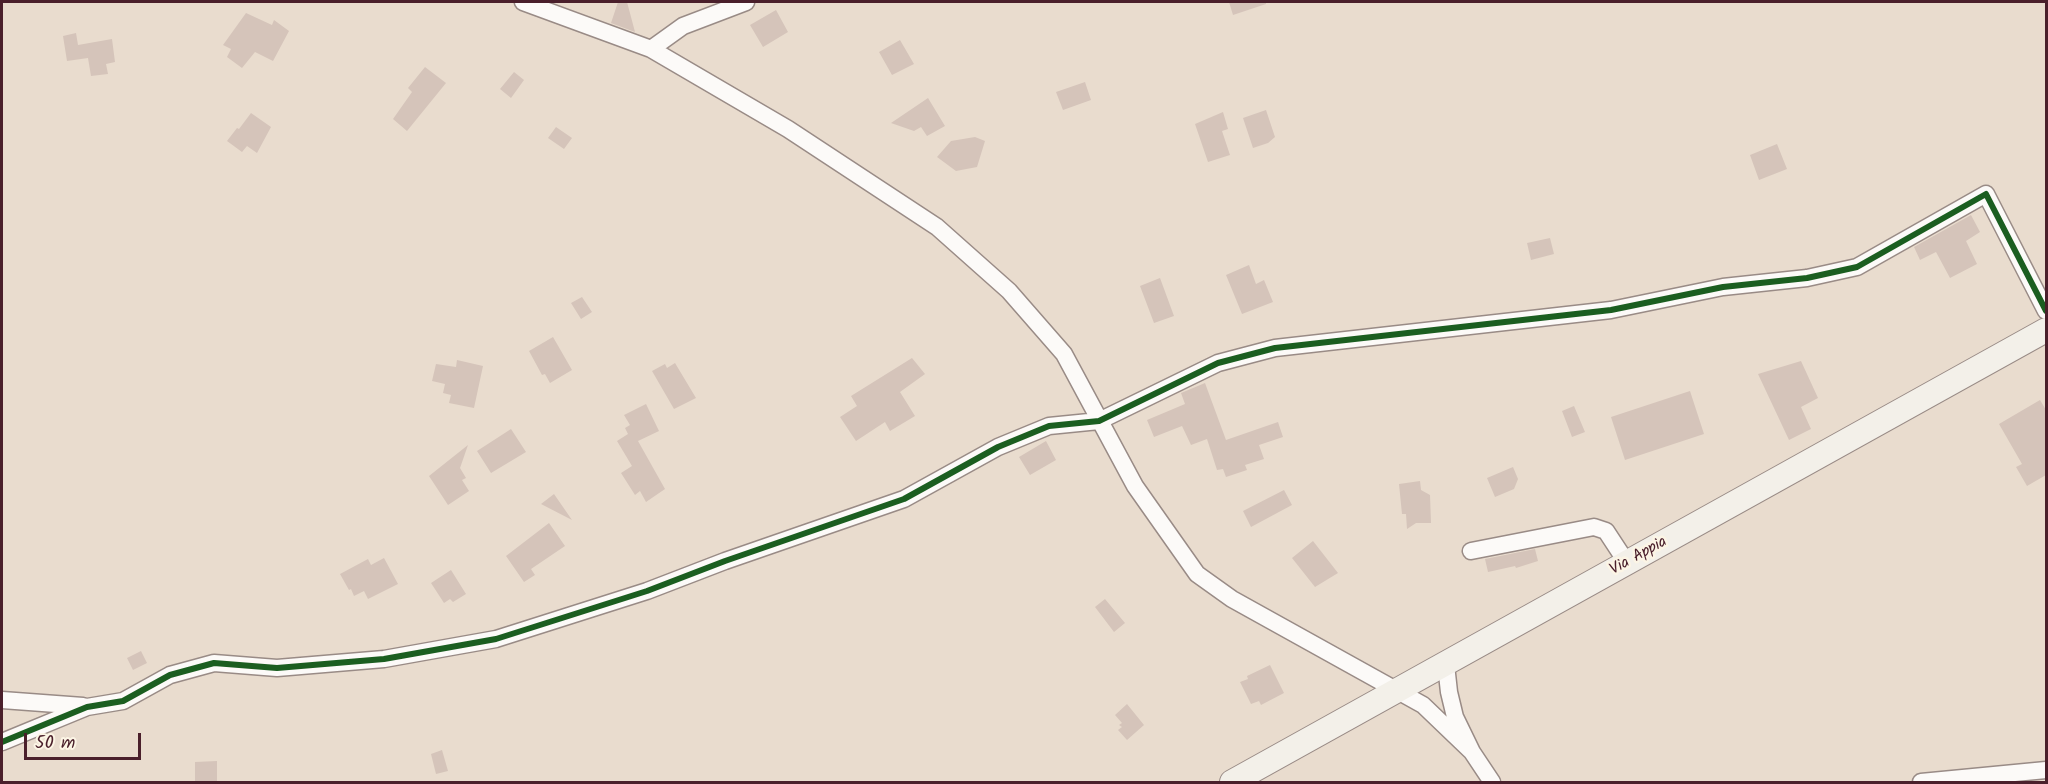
<!DOCTYPE html>
<html>
<head>
<meta charset="utf-8">
<style>
	body { margin:0 }
	#map { position:relative; width:2048px; height:784px; overflow:hidden; background:#e9dcce; font-family:Kalam,sans-serif }
	canvas { display:block }
	.frame { position:absolute; inset:0; border:3px solid #4a1f2b; pointer-events:none }
	.scale { position:absolute; left:24px; top:733px; width:117px; height:27px; box-sizing:border-box; border:3px solid #4a1f2b; border-top:0; padding-left:8px; font-size:18px; line-height:21px; white-space:nowrap; color:#4a1f2b; -webkit-text-stroke:4px #fcf5e5; paint-order:stroke }
</style>
</head>
<body>
<div id="map">
<canvas width="2048" height="784"></canvas>
<div class="frame"></div>
<div class="scale">50 m</div>
</div>
<script>
const ctx = document.querySelector('canvas').getContext('2d');
ctx.lineJoin = 'round';
function paint(path, color) { ctx.fillStyle = color; ctx.fill(path, 'evenodd'); }
const toPath = rows => new Path2D(rows.map(r => 'M' + r).join(''));
function stroke(path, color, width, dash) { ctx.strokeStyle = color; ctx.lineWidth = width; ctx.lineCap = dash ? 'butt' : 'round'; ctx.setLineDash(dash || []); ctx.stroke(path); }
function write(font, color, halo, rows, align = 'center') {
  ctx.font = font + ' Kalam,sans-serif'; ctx.lineWidth = 5; ctx.setLineDash([]); ctx.textBaseline = 'middle'; ctx.strokeStyle = halo; ctx.fillStyle = color; for (const [text, x, y, turn = 0] of rows) {
    ctx.save(); ctx.translate(x, y); ctx.rotate((+turn || 0) * Math.PI / 180); ctx.textAlign = isNaN(turn) ? turn : align; if (halo) ctx.strokeText(text, 0, 0); ctx.fillText(text, 0, 0); ctx.restore();
  }
}
paint(toPath([
	[618,2,627,2,635,32,611,23],
	[1229,2,1266,2,1266,4,1233,15],
	[776,10,788,32,763,47,750,25],
	[246,13,272,25,274,20,289,31,273,61,255,52,242,68,227,57,231,49,223,45],
	[76,33,78,45,112,39,115,62,106,64,108,74,91,76,88,58,67,61,63,36],
	[900,40,914,64,892,75,879,52],
	[425,67,446,83,407,131,393,119,412,92,408,88],
	[514,72,524,80,511,98,500,89],
	[1085,82,1091,100,1063,110,1056,92],
	[928,98,945,126,927,136,921,127,914,131,891,123],
	[1266,110,1275,137,1268,143,1253,148,1243,118],
	[1223,112,1228,129,1222,131,1230,155,1208,162,1195,124],
	[251,113,271,127,257,153,247,146,242,152,227,141,237,128,239,129],
	[556,127,572,138,564,149,548,138],
	[975,137,985,141,977,167,956,171,937,157,951,141],
	[1777,144,1787,169,1759,180,1750,155],
	[1971,215,1980,232,1966,241,1977,264,1950,278,1936,252,1920,260,1914,247],
	[1550,238,1554,254,1531,260,1527,243],
	[1249,265,1256,284,1264,280,1273,302,1242,314,1226,275],
	[1160,278,1174,316,1154,323,1140,286],
	[582,297,592,312,581,319,571,303],
	[553,337,572,370,550,383,545,374,542,375,529,351],
	[912,358,925,374,900,392,915,416,890,431,885,422,856,441,840,417,857,406,851,396],
	[457,360,483,366,474,408,449,403,451,395,443,393,445,384,432,381,436,364,456,367],
	[1801,361,1818,398,1801,407,1811,429,1789,440,1758,374],
	[675,363,696,398,674,409,652,371,665,364,667,368],
	[1205,383,1226,440,1278,422,1283,437,1259,445,1264,459,1245,465,1247,470,1226,477,1223,469,1217,470,1207,439,1191,445,1182,426,1154,437,1147,420,1185,404,1181,393],
	[1690,391,1704,434,1625,460,1611,417],
	[2040,400,2046,410,2046,475,2027,486,2016,467,2022,464,1999,424],
	[646,404,659,431,638,441,665,489,646,502,640,491,635,495,621,473,632,466,617,441,628,434,625,428,630,425,624,415],
	[1574,406,1585,432,1572,437,1562,411],
	[511,429,526,452,491,473,477,451],
	[1046,441,1056,460,1030,475,1019,457],
	[468,445,460,468,466,478,462,480,469,491,448,505,429,476],
	[1513,467,1518,479,1514,489,1495,497,1487,478],
	[1420,481,1421,490,1430,495,1431,523,1416,523,1407,529,1406,514,1402,514,1399,484],
	[1284,490,1292,505,1251,527,1243,511],
	[554,494,572,520,541,504],
	[549,523,565,546,531,569,535,575,524,582,506,556],
	[1313,541,1338,573,1315,587,1292,558],
	[1535,549,1538,561,1516,568,1515,566,1488,572,1485,559],
	[384,558,398,584,368,599,364,591,354,596,351,589,349,590,340,574,368,559,371,565],
	[451,570,466,594,453,602,450,599,444,603,431,583],
	[1105,599,1125,623,1114,632,1095,607],
	[141,651,147,663,133,670,127,658],
	[1270,665,1284,693,1261,705,1259,701,1251,704,1240,682,1248,679,1247,676],
	[1127,704,1144,725,1127,740,1118,730,1122,727,1119,725,1122,723,1115,715],
	[442,750,448,771,436,774,431,754],
	[217,761,217,783,195,783,195,762]
]), '#d5c4ba');
const minor = toPath([
	[523,2,651,49,788,129,937,227,1009,291,1064,354,1135,486,1197,574,1232,599,1423,705,1472,752],
	[651,49,683,26,746,2],
	[1471,551,1594,527,1606,531,1627,563],
	[1446,665,1449,692,1455,717,1472,752,1492,782],
	[2,700,83,706],
	[2,742,87,707,123,701,170,675,214,663,277,668,384,659,496,639,647,591,725,561,904,499,998,447,1049,426,1099,421,1218,363,1275,348,1611,310,1723,287,1807,278,1857,267,1986,194,2046,311],
	[1921,782,2046,770]
]);
const secondary = toPath([
	[1232,782,2046,330]
]);
stroke(minor, '#998b86', 19);
stroke(secondary, '#998b86', 26);
stroke(minor, '#fcfaf8', 16);
stroke(secondary, '#f3f0e9', 24);
stroke(toPath([
	[2,742,87,707,123,701,170,675,214,663,277,668,384,659,496,639,647,591,725,561,904,499,998,447,1049,426,1099,421,1218,363,1275,348,1611,310,1723,287,1807,278,1857,267,1986,194,2046,311]
]), '#1b5e20', 6);
write('16px', '#4a1f2b', '#fcf5e5', [
	["Via Appia",1639,557,-29]
]);
</script>
</body>
</html>
